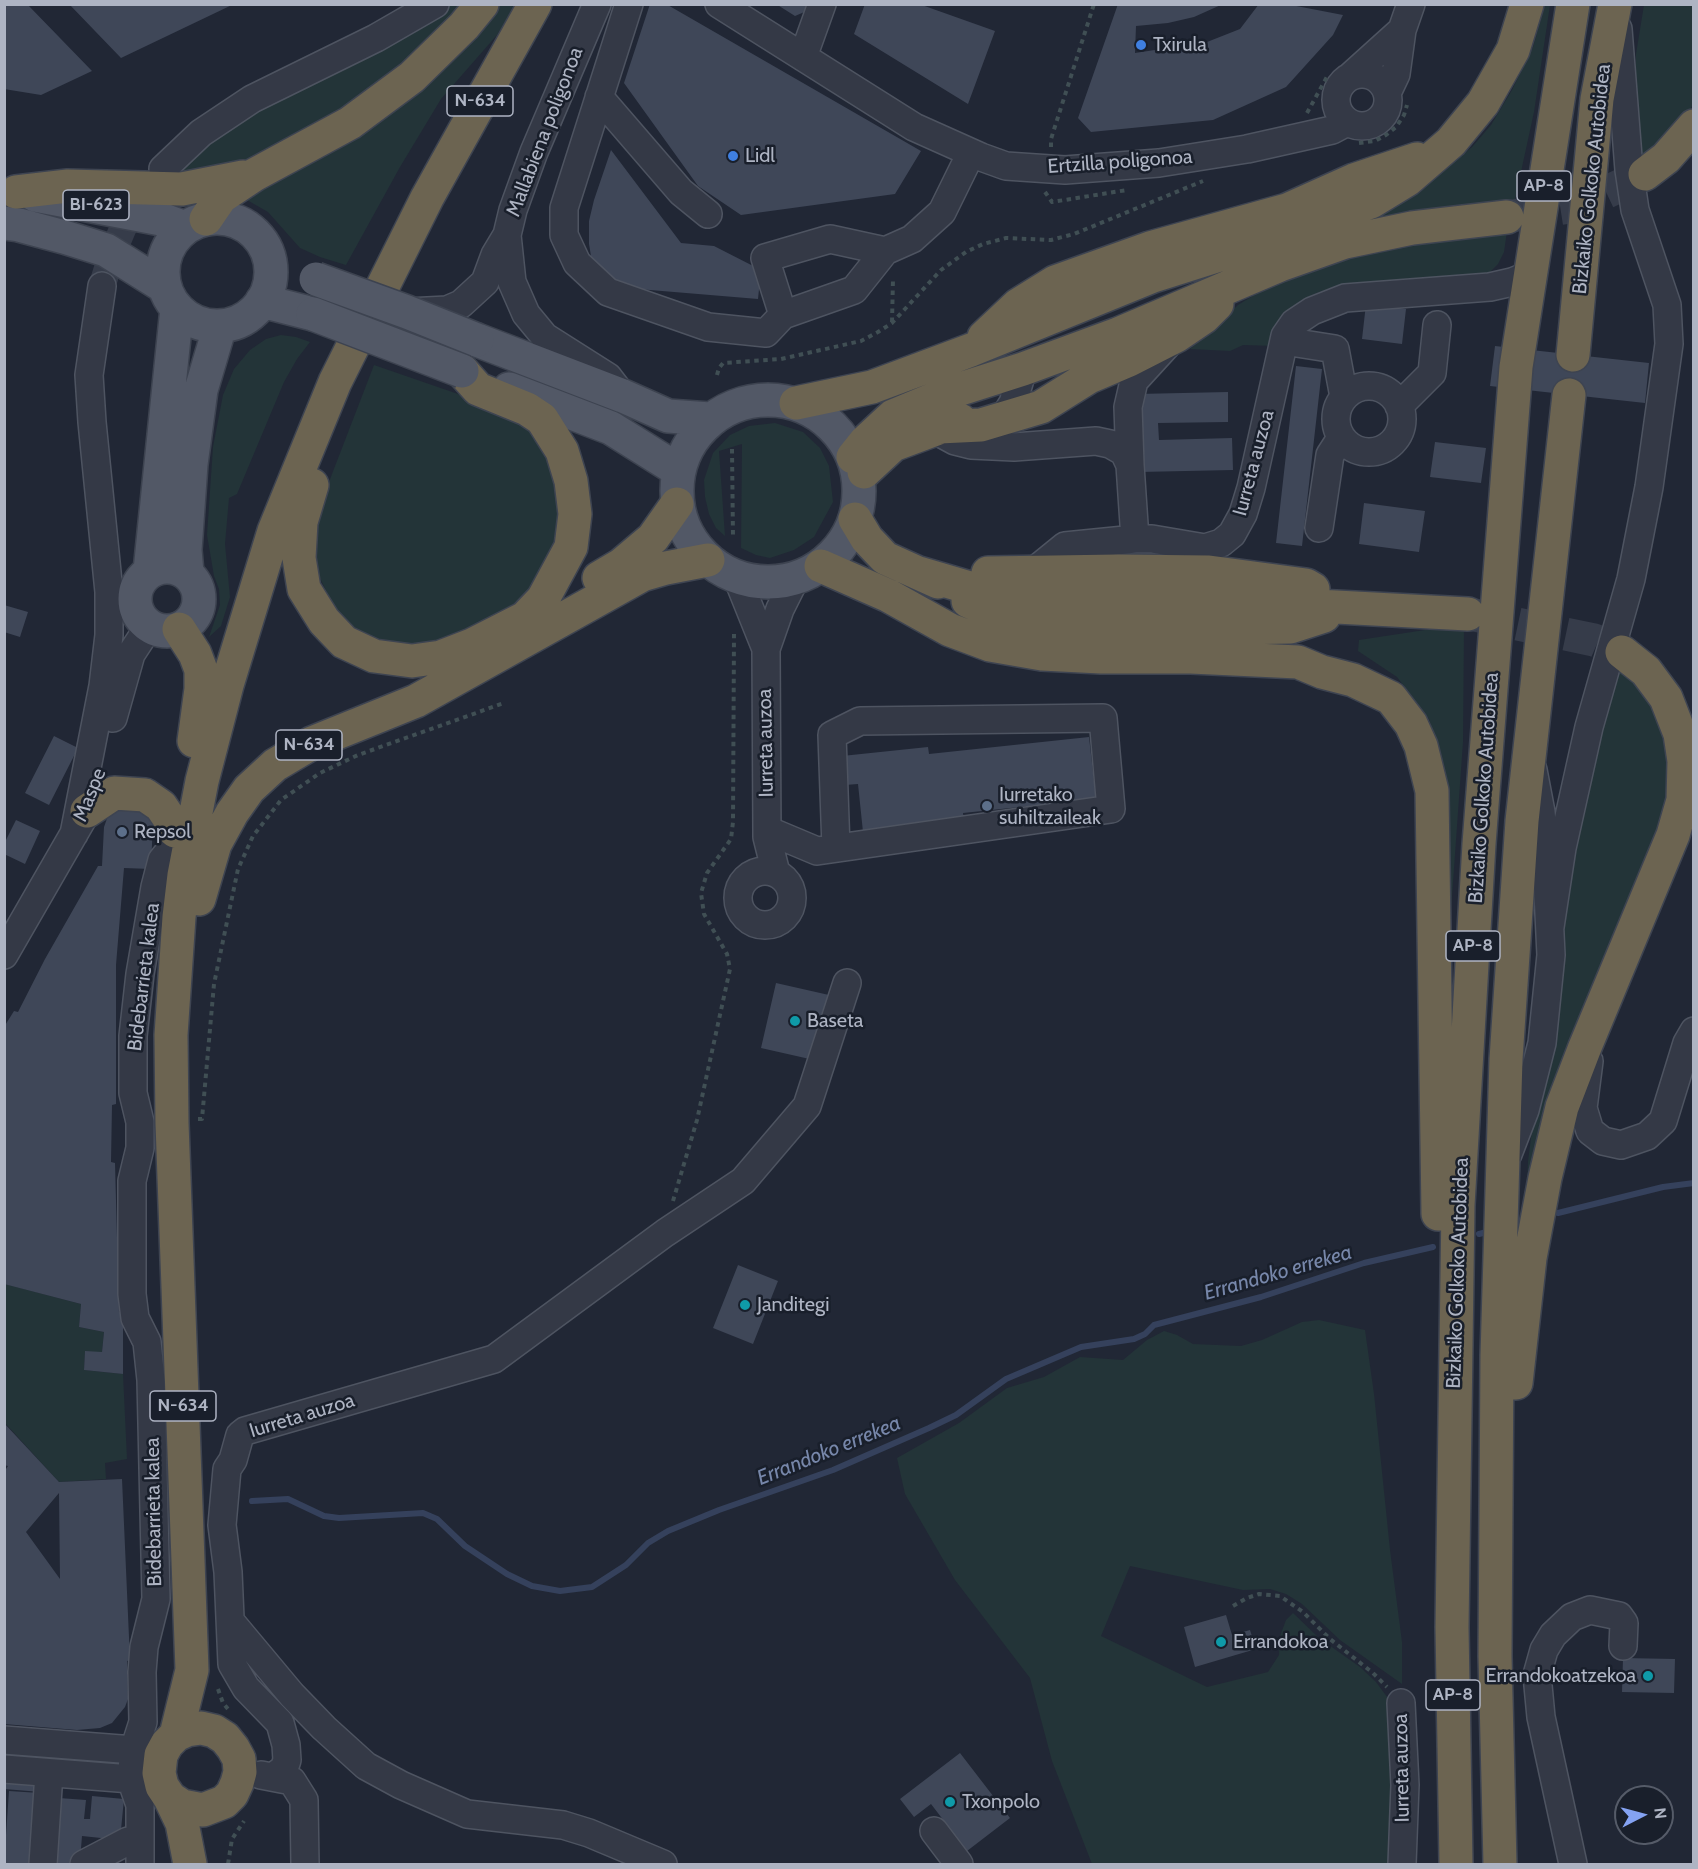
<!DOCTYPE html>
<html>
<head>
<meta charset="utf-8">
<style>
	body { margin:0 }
	#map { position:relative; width:1698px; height:1869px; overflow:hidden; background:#212735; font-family:Cabin,sans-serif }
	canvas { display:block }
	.frame { position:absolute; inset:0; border:6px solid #aeb4c3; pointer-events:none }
	.north { position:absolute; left:1614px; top:1785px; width:60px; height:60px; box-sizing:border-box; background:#191f2b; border:2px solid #555b68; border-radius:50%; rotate:84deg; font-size:16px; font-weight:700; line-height:24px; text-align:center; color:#aeb4c3 }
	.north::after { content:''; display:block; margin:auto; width:21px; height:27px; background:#84a2f2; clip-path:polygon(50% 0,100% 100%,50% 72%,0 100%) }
</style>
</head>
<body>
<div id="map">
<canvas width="1698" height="1869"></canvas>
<div class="frame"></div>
<div class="north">N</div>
</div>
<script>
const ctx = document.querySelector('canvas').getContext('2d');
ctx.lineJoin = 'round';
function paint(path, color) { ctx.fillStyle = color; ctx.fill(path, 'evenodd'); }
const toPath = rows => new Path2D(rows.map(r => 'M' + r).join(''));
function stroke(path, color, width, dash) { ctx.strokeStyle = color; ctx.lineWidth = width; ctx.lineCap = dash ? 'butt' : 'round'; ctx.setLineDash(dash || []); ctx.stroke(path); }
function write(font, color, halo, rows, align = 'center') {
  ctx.font = font + ' Cabin,sans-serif'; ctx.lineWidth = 5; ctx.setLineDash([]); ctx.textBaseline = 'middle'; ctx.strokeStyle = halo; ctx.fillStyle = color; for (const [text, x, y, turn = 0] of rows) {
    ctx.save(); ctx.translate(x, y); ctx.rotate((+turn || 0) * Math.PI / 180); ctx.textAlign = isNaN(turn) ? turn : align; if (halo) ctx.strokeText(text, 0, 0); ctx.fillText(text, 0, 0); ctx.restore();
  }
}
paint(toPath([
	[450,5,465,5,394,72,343,107,292,138,229,169,169,177,202,146,238,121,421,24],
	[498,5,515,5,497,35,441,99,400,167,346,265,320,257,300,248,268,212,247,200,465,43],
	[1545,5,1550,5,1534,112,1514,204,1288,249,1375,217,1413,196,1472,147,1491,125,1512,90,1533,47],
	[1644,5,1693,5,1693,104,1685,121,1640,161,1634,117,1636,54],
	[1507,231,1504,252,1498,264,1487,275,1344,286,1319,292,1300,301,1283,319,1275,346,1243,345,1230,351,1190,349,1238,305,1264,289,1333,260,1439,240],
	[281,335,296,337,310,342,297,359,284,382,237,494,229,498,225,544,230,597,221,626,209,637,220,605,219,589,214,576,207,535,213,447,223,395,234,369,250,350,266,339],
	[374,365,516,414,539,429,564,490,553,560,515,609,431,648,375,642,352,626,334,607,318,574,314,543,327,487],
	[775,423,803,432,820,448,829,466,833,502,814,537,794,550,770,558,756,555,741,548,742,444,719,451,725,536,716,528,709,514,705,497,704,480,713,453,730,435,749,426],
	[1464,628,1463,742,1444,1009,1440,758,1429,719,1397,677,1358,651,1359,640,1425,630],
	[1615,667,1636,681,1655,708,1667,739,1672,780,1662,827,1525,1232,1528,1161,1569,843],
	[5,1284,81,1304,79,1327,104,1332,102,1352,85,1352,84,1370,123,1374,127,1459,105,1463,106,1479,59,1482,5,1423],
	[1319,1320,1365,1330,1374,1394,1390,1550,1402,1642,1402,1684,1340,1640,1302,1604,1286,1594,1270,1589,1243,1590,1130,1566,1101,1636,1207,1687,1268,1672,1279,1655,1280,1636,1286,1620,1293,1613,1319,1638,1360,1667,1376,1682,1393,1705,1391,1864,1092,1864,1052,1761,1030,1678,955,1580,905,1494,897,1458,959,1423,1007,1388,1044,1377,1080,1357,1123,1360,1147,1340,1164,1331,1177,1335,1193,1344,1241,1346,1262,1340,1302,1322]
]), '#233438');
stroke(toPath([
	[1558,1213,1663,1187,1694,1183],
	[1479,1234,1483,1233],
	[252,1501,288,1499,324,1516,339,1518,423,1513,437,1519,465,1546,507,1574,532,1586,560,1591,592,1587,626,1565,648,1543,668,1531,719,1510,833,1470,929,1428,956,1415,1006,1379,1081,1347,1134,1339,1145,1334,1154,1325,1261,1297,1364,1263,1433,1247]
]), '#35415c', 6);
paint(toPath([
	[4,4,27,4,92,71,41,95,4,89],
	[69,4,234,4,121,58],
	[650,4,666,4,921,151,895,194,741,215,698,186,624,83],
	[776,4,811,4,809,10,795,16],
	[865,4,919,4,995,31,968,104,854,34],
	[1118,4,1223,4,1194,17,1168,23,1136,26,1135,53,1207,42,1240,29,1259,4,1286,4,1343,15,1333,35,1286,87,1213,120,1091,132,1078,118],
	[611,150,681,243,714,246,761,270,758,299,626,288,610,279,592,262,589,244,589,221,594,200],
	[1366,304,1406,309,1402,344,1362,339],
	[1495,346,1649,363,1645,403,1490,386],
	[1296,366,1322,369,1302,546,1276,543],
	[1228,392,1228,422,1158,423,1159,440,1232,438,1233,470,1139,472,1137,394],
	[1435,442,1486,448,1481,483,1430,477],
	[1364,503,1425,511,1419,552,1359,544],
	[4,605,28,612,20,637,4,632],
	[54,736,78,748,49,805,25,793],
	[1089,737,1096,799,963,813,964,821,863,832,858,784,845,785,842,756,928,747,929,754],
	[128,803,153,820,151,869,124,868,116,965,116,1104,112,1105,111,1162,115,1163,119,1312,123,1313,123,1374,84,1370,85,1351,102,1352,104,1332,79,1327,81,1304,4,1284,4,1027,14,1011,18,1012,45,959,98,866,102,866,104,827,110,810],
	[16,820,40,831,25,864,4,854,4,844],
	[776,983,829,995,814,1060,761,1048],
	[738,1265,778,1281,753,1344,713,1328],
	[4,1423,59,1482,122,1479,130,1660,127,1661,128,1699,125,1707,112,1723,100,1728,77,1730,4,1724,4,1472,8,1466,4,1465],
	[59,1493,60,1579,26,1532],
	[1226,1615,1232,1635,1250,1630,1256,1649,1195,1667,1184,1627],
	[1623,1658,1675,1659,1674,1693,1622,1692],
	[4,1749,7,1749,6,1754,43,1755,46,1767,41,1792,4,1789],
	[960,1753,1010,1818,967,1851,931,1804,914,1817,900,1799],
	[9,1791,40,1793,34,1864,4,1864],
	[92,1796,124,1799,120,1840,82,1836,80,1861,70,1860,69,1864,52,1864,59,1798,86,1800,84,1819,90,1819]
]), '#3f4758');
stroke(toPath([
	[102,286,111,257,123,228,141,198]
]), '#363c4a', 27, [27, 14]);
stroke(toPath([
	[1512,216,1577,206,1645,174],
	[1470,614,1594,640,1622,652]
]), '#363c4a', 33, [33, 16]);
const minor = toPath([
	[629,4,564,208,564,235,577,263,608,292,708,327,766,333,783,315],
	[719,4,914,127,981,157,1006,166,1065,170,1159,163,1247,149,1332,130,1347,122],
	[803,57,822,4],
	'1336 100a26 26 0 1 1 52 0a26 26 0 1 1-52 0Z',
	[1351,76,1402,30],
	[1387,93,1396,74,1402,30,1411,4],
	[599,97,681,192,708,214],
	[163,169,201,133,252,99,376,38,435,4],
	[507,235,512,282,526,314,545,337,608,377,618,390],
	[885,251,830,239,765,258,783,315,854,290,885,251,912,239,942,212,971,153],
	[408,312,447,310,461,304,485,282,495,255,507,235,513,210,534,152,597,4],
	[1284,341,1335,349,1344,397],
	'1336 419a33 33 0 1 1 66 0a33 33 0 1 1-66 0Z',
	[1399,406,1432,373,1437,325],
	[1003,419,1013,403,1023,369],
	[933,429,955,441,971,445,1014,447,1096,441,1110,444,1124,452,1130,465,1135,539,1152,539,1205,548,1221,543,1232,534,1243,514,1251,488,1285,336,1294,323,1312,311,1345,298,1490,287,1512,282,1529,275],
	[1130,465,1128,407,1134,381,1167,345],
	[1319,528,1330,455,1341,438],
	[1033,572,1065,546,1135,539],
	[737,577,766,649],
	[113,718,131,654,150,625],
	[767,830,817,851,1111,809,1103,718,860,721,832,735,836,848],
	[74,834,103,686,109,635,109,592,92,422,89,375,102,286],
	'738 898a27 27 0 1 1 54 0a27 27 0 1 1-54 0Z',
	[776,873,767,837,766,649,780,609,795,579],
	[1550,927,1562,848,1589,727,1631,579,1649,487,1669,344,1667,305,1635,210,1629,170,1618,29],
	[4,955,83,818],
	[1589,1061,1583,1108,1590,1131,1603,1141,1621,1145,1647,1136,1663,1121,1687,1043,1694,1031],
	[1508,1154,1525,1110,1542,1043,1551,955,1547,872,1541,812,1533,770],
	[231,1622,292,1695,324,1728,366,1766,401,1785,467,1814,563,1825,589,1833,663,1864],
	[1401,1703,1405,1785,1402,1864],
	[4,1740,134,1750,150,1748],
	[4,1769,131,1779],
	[261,1775,292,1781,304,1800,305,1864],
	[273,1777,284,1769,287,1760,286,1745,280,1723,246,1688,232,1664,228,1572,222,1525,227,1469,233,1460,240,1435,245,1431,494,1359,665,1233,743,1181,807,1106,847,983],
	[934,1831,959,1864],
	[43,1864,49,1773],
	[84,1864,128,1841],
	[140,1864,140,1805,131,1779,134,1750,143,1722,142,1672,144,1647,156,1599,151,1380,147,1342,135,1318,132,1294,132,1181,140,1148,140,1122,133,1093,133,1036,140,974,155,887,162,860,171,849],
	[1573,1864,1541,1717,1537,1675,1544,1650,1553,1635,1572,1617,1590,1610,1619,1616,1624,1623,1623,1646]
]);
const major = toPath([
	[35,195,161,219,185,228],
	'163 272a54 54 0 1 1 108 0a54 54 0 1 1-108 0Z',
	[4,223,19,225,64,237,106,250,165,287],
	[262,301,313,314],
	[477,340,623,396,668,416,710,419],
	[509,389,611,428,678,470],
	'677 491a91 91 0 1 1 182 0a91 91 0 1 1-182 0Z',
	'135 599a32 32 0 1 1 64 0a32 32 0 1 1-64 0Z',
	[150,571,177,308],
	[187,573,185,550,191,464,201,390,220,326]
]);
const highway = toPath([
	[1645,174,1666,158,1694,126],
	[16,192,68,186,182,189,243,177],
	[206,219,221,197,254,175,350,123,412,77,464,26,482,4],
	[984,337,1018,305,1055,282,1150,248,1287,210,1354,180,1417,159],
	[1573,355,1597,99,1615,4],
	[796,403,872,387,971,350,1153,276,1229,252,1371,202,1407,180,1451,142,1483,103,1513,50,1527,4],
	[939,427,981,425,1041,407,1089,377,1129,360,1176,336,1204,317,1217,304],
	[853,457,865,442,893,416,951,392,1023,369,1118,334,1280,265,1345,242,1412,228,1507,217],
	[864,472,893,445,960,420],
	[312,485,301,522,299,558,304,589,324,621,344,642,374,656,412,661,441,657,472,645,525,618,543,599,571,547,575,514,571,481,562,451,542,419,527,409,478,389,462,371],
	[855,519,867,539,885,558,938,582],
	[821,566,889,596,950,630,990,645,1042,654,1101,657,1191,657,1298,662,1322,672,1353,680,1391,698,1411,724,1421,746,1432,791,1438,1214],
	[919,573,987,593,1242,602,1468,614],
	[988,573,1118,571,1209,572,1306,585,1313,589],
	[599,578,621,565,653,538,677,504],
	[968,601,1003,616,1027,622,1078,626,1180,629,1290,627,1324,616],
	[179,629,195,654,201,670,201,689,194,741],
	[87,811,114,793,145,795,161,806,169,818,175,831],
	[199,899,215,844,232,813,249,789,275,765,312,743,416,701,642,575,666,568,708,560],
	[1516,1383,1530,1258,1545,1178,1562,1107,1585,1047,1673,835,1683,800,1684,761,1680,734,1666,698,1646,671,1622,652],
	[176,1735,192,1670,172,1123,171,1035,179,917,184,875,202,781,227,685,274,531,335,382,427,198,535,4],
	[170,1798,182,1806,203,1810,224,1802,232,1794,237,1783,240,1772,239,1759,233,1748,225,1738,214,1731,201,1728,187,1730,176,1735,167,1744,161,1755,159,1773,162,1786,170,1798,182,1823,190,1864],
	[1456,1864,1452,1627,1458,1205,1479,844,1516,367,1573,4],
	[1500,1864,1495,1656,1497,1355,1506,1059,1522,821,1569,395]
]);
stroke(minor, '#4e5461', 30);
stroke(major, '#3d4350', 36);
stroke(highway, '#3e4451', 36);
stroke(toPath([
	[1307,113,1328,75],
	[1359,143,1375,141,1386,135,1396,127,1404,115,1407,105],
	[1051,147,1051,139,1094,4],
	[1045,192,1052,202,1127,190],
	[892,322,893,279],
	[717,375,719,368,723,363,781,359,861,341,878,332,892,323,941,270,966,252,983,244,1006,238,1051,240,1074,234,1203,181],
	[732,449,733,537],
	[198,1119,202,1119,214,984,238,869,253,836,281,800,320,773,358,755,504,703],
	[673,1201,697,1120,730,969,727,954,704,914,701,893,707,873,731,839,733,822,734,634],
	[1233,1606,1247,1598,1259,1594,1280,1596,1303,1612,1330,1639,1373,1673,1387,1687],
	[218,1689,223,1703,228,1709],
	[228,1864,232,1839,244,1821]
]), '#404f54', 4, [4.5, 4.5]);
stroke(minor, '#343946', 27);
stroke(major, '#525866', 33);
stroke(highway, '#6c6451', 33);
const majorBridge = toPath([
	[316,279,407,312,477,340],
	[313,314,462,371]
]);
stroke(majorBridge, '#3d4350', 36, []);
stroke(majorBridge, '#525866', 33);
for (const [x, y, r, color] of [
	[1141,45,6,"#3f7fe0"],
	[733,156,6,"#3f7fe0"],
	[987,806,6,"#5c6f8a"],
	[122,832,6,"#5c6f8a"],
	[795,1021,6,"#0f9aa8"],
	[745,1305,6,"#0f9aa8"],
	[1221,1642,6,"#0f9aa8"],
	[1648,1676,6,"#0f9aa8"],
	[950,1802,6,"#0f9aa8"]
]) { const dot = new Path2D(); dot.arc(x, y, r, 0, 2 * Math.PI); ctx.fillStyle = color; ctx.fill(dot); stroke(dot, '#191f2b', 2); }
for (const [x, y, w] of [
	[480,101,66],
	[1544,186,54],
	[96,205,66],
	[309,745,66],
	[1473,946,54],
	[183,1406,66],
	[1453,1695,54]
]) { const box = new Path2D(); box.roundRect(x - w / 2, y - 15, w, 30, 4.5); ctx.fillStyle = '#191f2b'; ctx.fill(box); stroke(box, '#aeb4c3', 1.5); }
write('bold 18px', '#aeb4c3', null, [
	["N-634",480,101],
	["AP-8",1544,186],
	["BI-623",96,205],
	["N-634",309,745],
	["AP-8",1473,946],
	["N-634",183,1406],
	["AP-8",1453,1695]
]);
write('20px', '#aeb4c3', '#191f2b', [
	["Txirula",1153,45],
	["Lidl",745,156],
	["Iurretako",999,795],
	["suhiltzaileak",999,818],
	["Repsol",134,832],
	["Baseta",807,1021],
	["Janditegi",757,1305],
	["Errandokoa",1233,1642],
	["Errandokoatzekoa",1636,1676,"right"],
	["Txonpolo",962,1802]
], 'left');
write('20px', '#aeb4c3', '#191f2b', [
	["Mallabiena poligonoa",545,132,-69],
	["Ertzilla poligonoa",1120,162,-4],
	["Bizkaiko Golkoko Autobidea",1592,179,-84],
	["Iurreta auzoa",1254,463,-75],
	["Iurreta auzoa",766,743,-91],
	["Bizkaiko Golkoko Autobidea",1484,788,-86],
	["Maspe",90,795,-68],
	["Bidebarrieta kalea",144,977,-83],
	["Bizkaiko Golkoko Autobidea",1458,1273,-88],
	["Iurreta auzoa",302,1416,-17],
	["Bidebarrieta kalea",154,1512,-91],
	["Iurreta auzoa",1402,1768,-91]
]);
write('italic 21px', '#7787aa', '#191f2b', [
	["Errandoko errekea",1278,1273,-16],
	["Errandoko errekea",829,1451,-22]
]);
</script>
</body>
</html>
